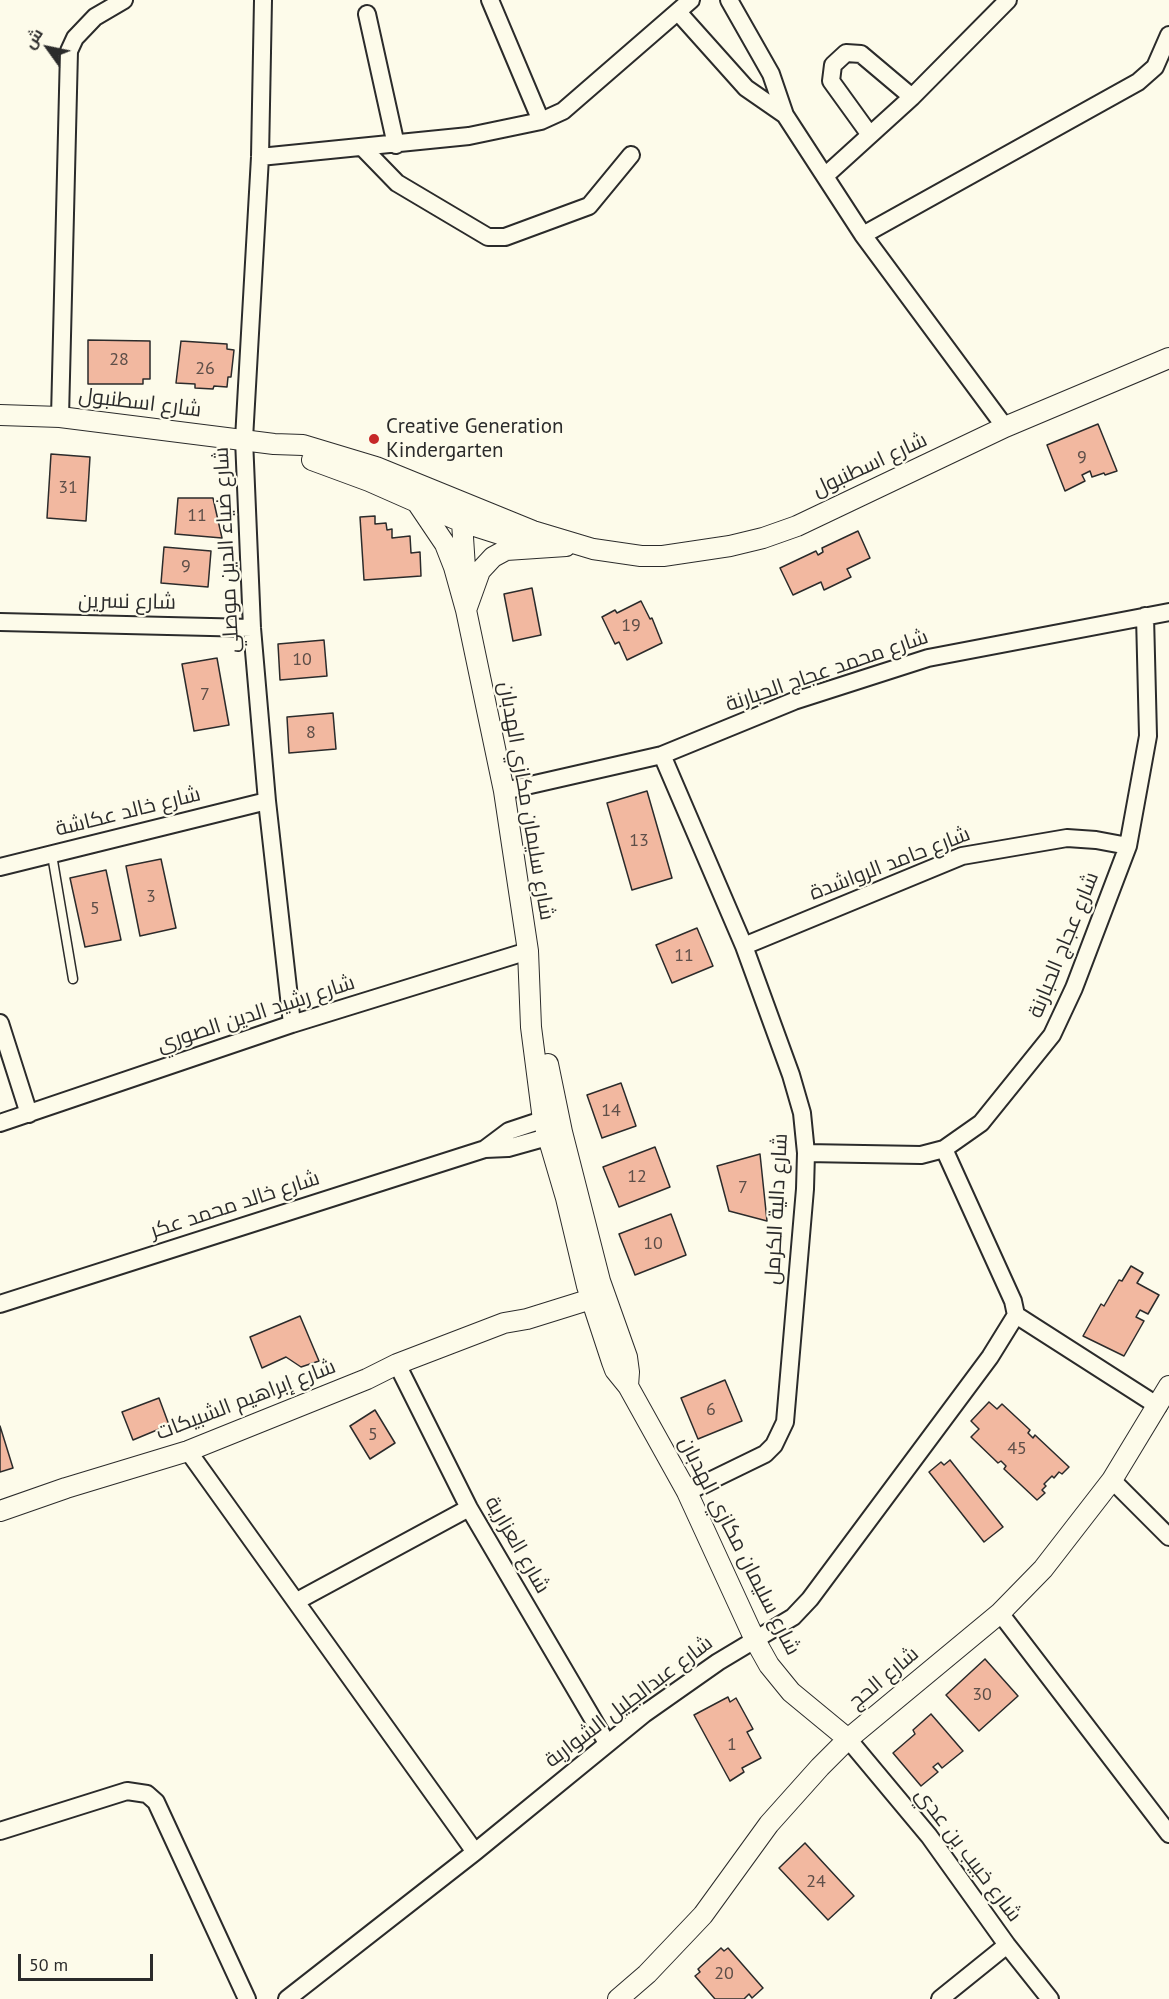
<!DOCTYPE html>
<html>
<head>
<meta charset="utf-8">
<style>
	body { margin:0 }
	#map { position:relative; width:1169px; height:1999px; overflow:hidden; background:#fdfbea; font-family:"PT Sans",Cairo,sans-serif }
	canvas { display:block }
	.north { position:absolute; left:18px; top:18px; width:60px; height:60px; -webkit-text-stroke:4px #fdfbea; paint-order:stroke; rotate:303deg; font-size:16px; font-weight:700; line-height:24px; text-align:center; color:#2b2b2b }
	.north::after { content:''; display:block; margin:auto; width:21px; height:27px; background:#2b2b2b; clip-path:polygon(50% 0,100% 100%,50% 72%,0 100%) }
	.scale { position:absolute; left:18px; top:1954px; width:135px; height:27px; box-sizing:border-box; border:3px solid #2b2b2b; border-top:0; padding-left:8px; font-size:18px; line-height:21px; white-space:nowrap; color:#2b2b2b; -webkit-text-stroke:4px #fdfbea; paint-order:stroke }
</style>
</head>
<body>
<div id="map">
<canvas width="1169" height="1999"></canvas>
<div class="north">ش</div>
<div class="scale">50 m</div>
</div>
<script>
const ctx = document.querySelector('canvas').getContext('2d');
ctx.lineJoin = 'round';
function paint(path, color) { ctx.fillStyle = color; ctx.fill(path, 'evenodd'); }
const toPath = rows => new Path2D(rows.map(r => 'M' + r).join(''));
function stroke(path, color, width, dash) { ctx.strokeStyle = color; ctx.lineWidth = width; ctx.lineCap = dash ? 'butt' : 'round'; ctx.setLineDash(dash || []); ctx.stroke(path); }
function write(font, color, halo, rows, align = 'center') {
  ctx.font = font + ' "PT Sans",Cairo,sans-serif'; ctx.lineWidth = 4.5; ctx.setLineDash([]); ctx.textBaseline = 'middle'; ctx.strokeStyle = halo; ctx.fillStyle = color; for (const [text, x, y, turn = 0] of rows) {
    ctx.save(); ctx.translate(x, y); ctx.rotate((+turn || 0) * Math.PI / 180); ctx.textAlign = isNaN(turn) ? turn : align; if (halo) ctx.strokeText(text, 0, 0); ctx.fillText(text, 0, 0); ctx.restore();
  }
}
const building = toPath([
	[88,340,150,341,150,379,143,379,143,384,88,384,88,340],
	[181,341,227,344,227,349,234,350,231,377,228,377,227,387,214,386,213,389,195,388,195,384,176,383,181,341],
	[1098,424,1117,471,1105,475,1104,473,1092,477,1090,471,1082,475,1085,481,1065,491,1047,445,1098,424],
	[51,454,90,457,86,521,47,518,51,454],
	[178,498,213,498,222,538,175,534,178,498],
	[375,516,375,524,386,523,387,530,392,529,392,538,410,536,411,553,420,552,421,576,364,580,360,517,375,516],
	[858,531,870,558,847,569,851,577,824,590,821,582,793,595,780,568,816,551,818,555,823,552,822,548,858,531],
	[164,547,211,551,208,587,161,583,164,547],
	[532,588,541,635,513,641,504,594,532,588],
	[641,601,650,619,652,618,662,643,627,660,619,642,615,644,602,617,615,610,617,613,641,601],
	[324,640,327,676,280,680,278,644,324,640],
	[217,658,229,725,194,731,182,664,217,658],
	[333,713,336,749,289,753,287,717,333,713],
	[647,791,672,878,632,890,607,803,647,791],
	[161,859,176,928,140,936,126,866,161,859],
	[106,870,121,940,85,947,70,878,106,870],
	[697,928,713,966,672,983,656,945,697,928],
	[621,1083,636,1126,602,1138,587,1095,621,1083],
	[655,1147,670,1187,619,1207,603,1167,655,1147],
	[760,1154,767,1221,729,1211,717,1166,760,1154],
	[671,1214,686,1255,635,1275,619,1234,671,1214],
	[1131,1266,1143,1273,1137,1283,1159,1295,1148,1314,1140,1310,1136,1317,1144,1321,1124,1356,1083,1336,1101,1304,1104,1306,1119,1280,1122,1281,1131,1266],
	[300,1316,319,1361,301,1367,286,1357,262,1368,250,1337,300,1316],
	[725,1380,742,1421,698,1439,681,1398,725,1380],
	[159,1398,169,1425,133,1440,122,1412,159,1398],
	[989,1402,997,1409,1002,1404,1030,1430,1028,1433,1033,1438,1035,1435,1069,1467,1062,1474,1059,1472,1054,1478,1052,1476,1044,1484,1046,1486,1042,1490,1045,1493,1037,1500,1004,1469,1006,1466,1001,1461,998,1463,971,1437,979,1429,971,1421,989,1402],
	[375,1410,395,1443,370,1459,350,1426,375,1410],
	[0,1426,13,1468,0,1472,0,1426],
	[950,1460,1003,1527,984,1542,929,1472,941,1462,944,1465,950,1460],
	[985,1659,1018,1696,979,1731,946,1695,985,1659],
	[728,1697,730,1702,736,1698,753,1729,747,1732,761,1758,742,1768,744,1772,730,1781,694,1715,728,1697],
	[931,1714,963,1751,942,1768,938,1763,933,1767,938,1772,921,1786,893,1753,915,1734,913,1730,931,1714],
	[805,1843,854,1896,828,1920,779,1868,805,1843],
	[721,1948,724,1951,728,1948,763,1988,752,1998,749,1994,744,1999,715,1999,695,1976,700,1972,698,1969,721,1948]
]);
paint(building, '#f2b8a0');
stroke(building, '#2b2b2b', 1.5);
const service = toPath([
	[52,855,73,979]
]);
const minor = toPath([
	[263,0,260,157,244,439,252,628,267,801,292,1024],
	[490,0,541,121],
	[729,0,771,74,785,115,863,235,1005,427],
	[678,12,746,88,785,115],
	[367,14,396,145],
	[870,135,831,81,833,65,846,53,861,54,912,97],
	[363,148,397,183,488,237,505,237,589,206,631,155],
	[260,157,469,136,541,121,563,111,691,0],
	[825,176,912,97,1008,0],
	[863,235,1138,82,1155,67,1169,35],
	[60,417,69,51,75,38,95,17,124,0],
	[0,622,252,628],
	[662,755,744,946,791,1075,802,1113,806,1153,805,1189,785,1422,774,1445,765,1454,687,1492],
	[504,791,662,755,794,701,928,658,1169,612],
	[0,867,267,801],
	[744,946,962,856,1067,838,1096,840,1128,846],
	[0,1023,29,1114],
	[0,1123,292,1024,528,951],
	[485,1149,509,1131,554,1116],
	[806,1153,921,1155,944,1149,981,1123,1052,1035,1074,988,1128,846,1148,736,1145,616],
	[0,1304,485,1149,508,1148,558,1134],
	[1016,1315,1158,1406],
	[397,1364,469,1508,607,1743],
	[188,1451,475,1852],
	[1112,1480,1169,1537],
	[297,1601,469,1508],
	[1000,1613,1169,1834],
	[848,1739,929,1836,1007,1945,1050,1999],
	[0,1831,127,1791,147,1794,156,1802,247,1999],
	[287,1999,475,1852,644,1714,718,1662,793,1617,810,1599,990,1357,1016,1315,1013,1301,944,1149],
	[940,1999,1007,1945]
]);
const tertiary = toPath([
	[0,415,60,417,274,444,303,445,376,467,533,531,593,549,641,556,663,556,730,546,763,538,797,526,1005,427,1169,358],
	[312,460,369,481,462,522,506,536,525,540],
	[418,504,445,544,454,567,466,610,504,791,528,951,531,1027,543,1120,566,1198,587,1286,612,1362,615,1370,628,1386,687,1492,755,1640,769,1665,791,1692,848,1739],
	[457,512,462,522,466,583],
	[466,610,480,571,493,557,506,550,566,546],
	[548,1064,562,1132,600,1281,627,1357,629,1372,628,1386],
	[0,1511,66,1488,188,1451,367,1379,397,1364,504,1323,527,1319,604,1295],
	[618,1999,647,1974,703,1915,769,1824,820,1767,848,1739,1000,1613,1043,1569,1112,1480,1169,1386]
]);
stroke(service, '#2b2b2b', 11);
stroke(minor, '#2b2b2b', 20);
stroke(tertiary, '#2b2b2b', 22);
stroke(service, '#fdfbea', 8);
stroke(minor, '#fdfbea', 16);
stroke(tertiary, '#fdfbea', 20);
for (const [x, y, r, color] of [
	[374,439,6,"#c62828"]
]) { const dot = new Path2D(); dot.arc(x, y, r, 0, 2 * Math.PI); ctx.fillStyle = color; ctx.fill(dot); stroke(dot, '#fdfbea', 2); }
write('18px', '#5d4e48', null, [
	["28",119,360],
	["26",205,369],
	["9",1082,458],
	["31",68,488],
	["11",197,516],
	["9",186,567],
	["19",631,626],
	["10",302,660],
	["7",205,695],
	["8",311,733],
	["13",639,841],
	["3",151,897],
	["5",95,909],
	["11",684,956],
	["14",611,1111],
	["12",637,1177],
	["7",743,1188],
	["10",653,1244],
	["6",711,1410],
	["5",373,1435],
	["45",1017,1449],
	["30",982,1695],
	["1",732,1745],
	["24",816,1882],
	["20",724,1974]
]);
write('21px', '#2b2b2b', '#fdfbea', [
	["شارع اسطنبول",140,403,7],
	["شارع اسطنبول",870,465,-25],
	["شارع ضياء الدين موصلي",227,550,-93],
	["شارع نسرين",127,602,1],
	["شارع محمد عجاج الحبارنة",827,671,-19],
	["شارع سليمان مكازي الهدبان",526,801,80],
	["شارع خالد عكاشة",128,812,-14],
	["شارع حامد الرواشدة",890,864,-21],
	["شارع عجاج الحبارنة",1064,945,-68],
	["شارع رشيد الدين الصوري",256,1014,-18],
	["شارع خالد محمد عكر",235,1205,-18],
	["شارع دالية الكرمل",777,1209,-87],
	["شارع إبراهيم الشبيكات",246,1400,-21],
	["شارع العزارية",517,1545,60],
	["شارع سليمان مكازي الهدبان",739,1546,63],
	["شارع الحج",884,1678,-40],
	["شارع عبدالجليل الشواربة",629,1702,-37],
	["شارع خبيب بن عدي",968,1855,53]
]);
write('21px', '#2b2b2b', '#fdfbea', [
	["Creative Generation",386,427],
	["Kindergarten",386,451]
], 'left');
</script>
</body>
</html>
